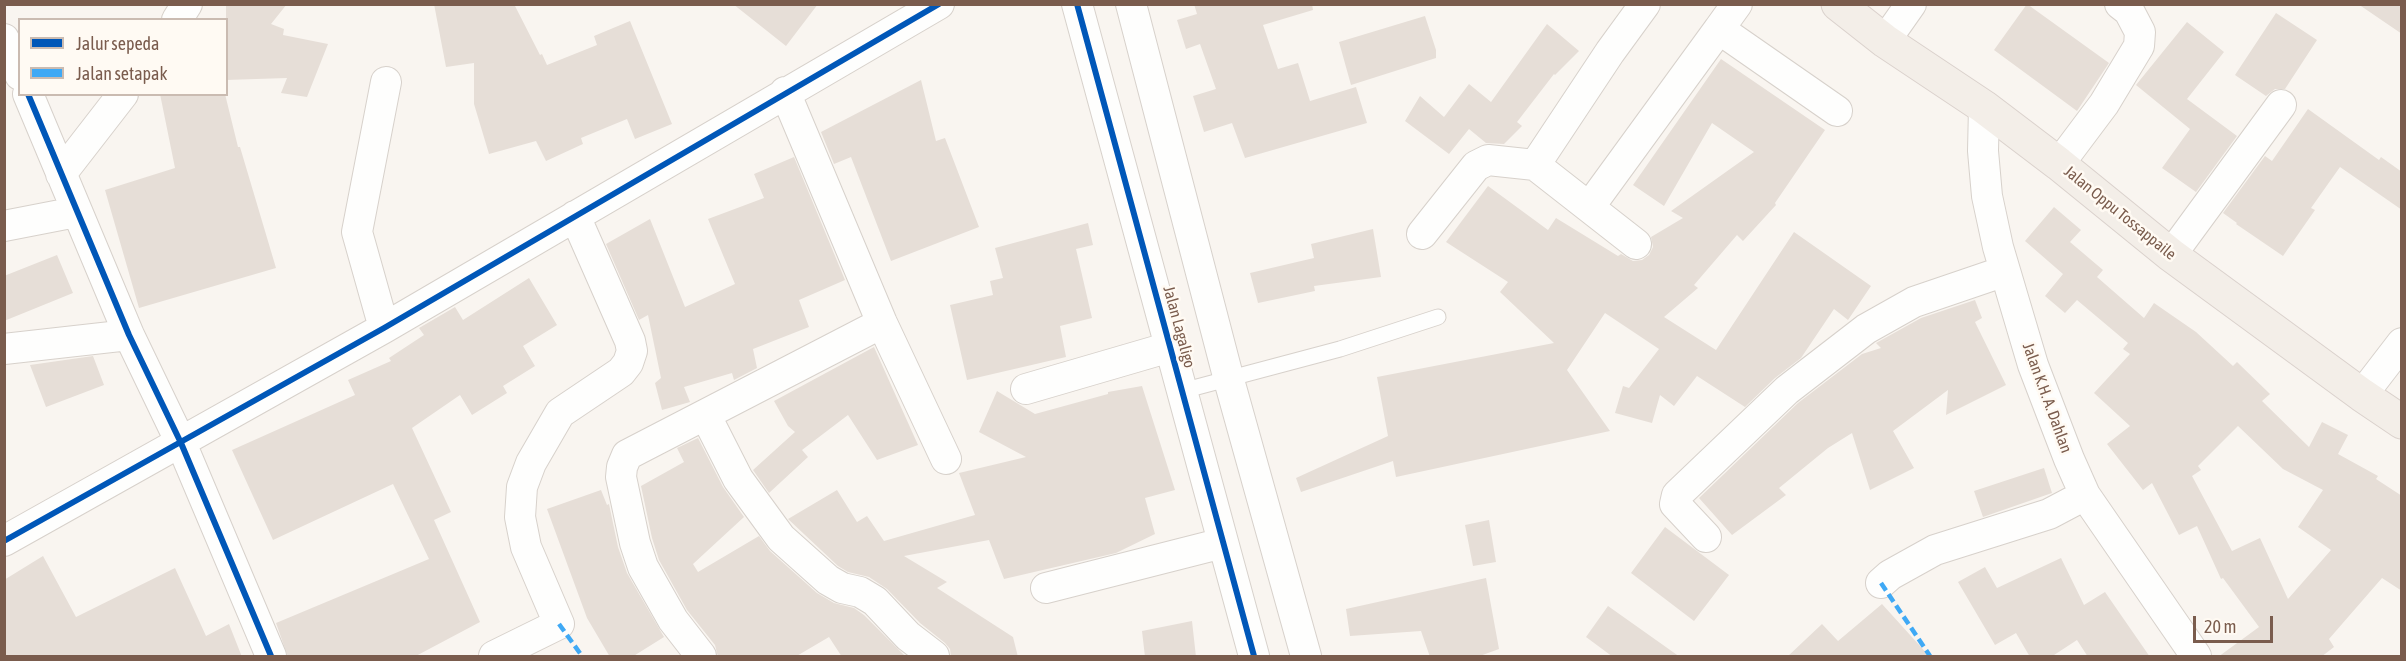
<!DOCTYPE html>
<html>
<head>
<meta charset="utf-8">
<style>
	body { margin:0 }
	#map { position:relative; width:2406px; height:661px; overflow:hidden; background:#f9f5f0; font-family:"Asap Condensed",sans-serif }
	canvas { display:block }
	.frame { position:absolute; inset:0; border:6px solid #7a5c4d; pointer-events:none }
	.legend { position:absolute; left:18px; top:18px; width:210px; height:78px; box-sizing:border-box; background:#fffaf3; border:2px solid #cabbb1; margin:0; padding:8px 10px; list-style:none; font-size:18px; color:#7a5c4d }
	.legend li { display:flex; align-items:center; gap:12px; height:30px }
	.legend b { width:30px; border:2px solid #cabbb1 }
	.scale { position:absolute; left:2193px; top:616px; width:80px; height:27px; box-sizing:border-box; border:3px solid #7a5c4d; border-top:0; padding-left:8px; font-size:18px; line-height:21px; white-space:nowrap; color:#7a5c4d; -webkit-text-stroke:4px #fffaf3; paint-order:stroke }
</style>
</head>
<body>
<div id="map">
<canvas width="2406" height="661"></canvas>
<div class="frame"></div>
<ul class="legend">
<li><b style="height:8px;background:#0057b8"></b>Jalur sepeda</li>
<li><b style="height:8px;background:#3fa9f5"></b>Jalan setapak</li>
</ul>
<div class="scale">20 m</div>
</div>
<script>
const ctx = document.querySelector('canvas').getContext('2d');
ctx.lineJoin = 'round';
function paint(path, color) { ctx.fillStyle = color; ctx.fill(path, 'evenodd'); }
const toPath = rows => new Path2D(rows.map(r => 'M' + r).join(''));
function stroke(path, color, width, dash) { ctx.strokeStyle = color; ctx.lineWidth = width; ctx.lineCap = dash ? 'butt' : 'round'; ctx.setLineDash(dash || []); ctx.stroke(path); }
function write(font, color, halo, rows, align = 'center') {
  ctx.font = font + ' "Asap Condensed",sans-serif'; ctx.lineWidth = 5; ctx.setLineDash([]); ctx.textBaseline = 'middle'; ctx.strokeStyle = halo; ctx.fillStyle = color; for (const [text, x, y, turn = 0] of rows) {
    ctx.save(); ctx.translate(x, y); ctx.rotate((+turn || 0) * Math.PI / 180); ctx.textAlign = isNaN(turn) ? turn : align; if (halo) ctx.strokeText(text, 0, 0); ctx.fillText(text, 0, 0); ctx.restore();
  }
}
paint(toPath([
	[226,4,287,4,271,24,284,29,283,35,328,44,307,97,281,93,287,78,226,80],
	[434,4,514,4,540,55,542,54,547,65,597,45,594,36,630,21,672,124,635,139,627,119,581,138,583,144,546,161,536,141,489,154,474,104,474,63,446,67],
	[733,4,818,4,786,46],
	[1194,4,1312,4,1313,10,1263,25,1278,69,1298,63,1310,101,1356,87,1367,123,1245,158,1232,123,1204,132,1193,96,1216,89,1200,44,1186,49,1177,20,1197,14],
	[2027,4,2109,63,2077,111,1994,50],
	[2358,4,2402,4,2402,34],
	[2276,13,2317,40,2285,89,2275,89,2266,96,2235,75],
	[1425,16,1436,50,1436,58,1351,85,1339,42],
	[2187,22,2224,52,2187,99,2237,136,2196,192,2162,168,2190,129,2136,85],
	[1547,24,1579,51,1555,75,1554,74,1517,122,1522,126,1504,144,1486,143,1469,129,1449,154,1405,121,1420,96,1444,117,1469,84,1491,102],
	[1721,59,1825,130,1775,203,1776,205,1743,241,1737,235,1694,285,1698,288,1664,317,1716,350,1794,232,1871,286,1848,320,1834,309,1801,358,1775,378,1745,407,1697,376,1674,406,1660,395,1652,423,1615,413,1623,386,1629,388,1659,349,1605,313,1567,370,1610,431,1396,477,1393,461,1301,492,1296,478,1388,436,1377,377,1554,343,1500,292,1508,282,1446,242,1488,186,1548,230,1556,218,1618,256,1621,254,1633,261,1642,260,1649,255,1653,247,1651,237,1683,218,1671,211,1754,152,1712,123,1664,206,1633,185],
	[921,80,936,141,945,138,979,227,891,261,851,157,834,164,821,132],
	[160,94,225,94,238,147,240,147,276,268,139,308,105,190,175,168],
	[2308,109,2379,160,2381,157,2402,172,2402,210,2340,167,2311,208,2315,210,2283,256,2236,224,2237,223,2223,213,2265,156,2272,161],
	[794,157,845,280,799,300,809,327,753,349,757,368,734,380,732,373,684,387,690,402,662,410,655,383,661,378,648,315,639,320,606,244,650,219,685,307,735,284,708,219,764,198,754,174],
	[2054,207,2081,230,2070,242,2103,270,2097,277,2144,318,2154,303,2196,332,2233,366,2237,362,2270,394,2262,401,2309,447,2322,422,2348,435,2338,454,2378,476,2376,479,2402,496,2402,591,2382,578,2329,639,2334,647,2321,657,2218,657,2259,627,2223,578,2221,579,2197,526,2179,535,2152,483,2143,490,2107,444,2130,426,2094,393,2130,354,2123,349,2128,343,2077,300,2065,313,2045,296,2063,274,2025,241],
	[2238,426,2283,469,2323,490,2298,527,2331,550,2288,599,2260,538,2232,551,2192,476,2201,470,2198,466],
	[1088,223,1093,245,1076,249,1092,318,1060,326,1066,357,967,380,950,305,993,295,990,281,1003,278,995,248],
	[1373,229,1381,277,1314,286,1315,291,1258,303,1250,273,1314,258,1311,244],
	[57,255,73,293,4,321,4,276],
	[529,278,557,325,523,346,535,366,503,386,507,393,472,415,460,395,412,428,451,512,434,520,480,622,414,657,288,657,276,623,429,559,393,484,273,540,232,450,355,395,348,380,391,361,389,358,424,335,419,328,455,307,463,320],
	[1975,300,1982,318,1975,322,2006,385,1946,415,1948,390,1893,431,1914,468,1870,490,1852,433,1828,448,1779,488,1786,495,1732,535,1699,498,1798,403,1862,354,1881,348,1876,343,1921,318],
	[874,347,918,445,877,460,848,415,802,450,808,457,769,493,753,470,795,432,788,426,774,401],
	[93,356,104,385,46,407,30,365],
	[1142,386,1175,490,1145,498,1155,534,1116,553,1004,579,989,540,904,556,947,582,937,588,1013,637,1018,657,951,657,950,649,945,643,920,623,887,589,869,577,848,572,838,566,788,519,837,490,857,522,867,516,884,541,975,515,959,473,1026,457,979,432,997,391,1035,414,1108,394,1108,392],
	[698,438,723,487,744,517,693,564,698,572,759,536,770,551,817,593,834,603,854,608,864,615,906,657,842,657,829,637,795,657,718,657,715,645,687,610,659,560,652,538,641,486,684,462,677,448],
	[2044,468,2052,493,1983,517,1974,491],
	[601,490,607,505,609,504,618,547,627,573,664,637,632,657,610,657,587,618,547,509],
	[1489,520,1496,562,1473,566,1465,525],
	[1665,527,1729,575,1694,621,1631,573],
	[43,556,76,617,175,568,206,636,229,624,242,657,4,657,4,580],
	[2061,558,2084,605,2105,592,2150,657,2088,657,2077,640,2051,657,2030,657,2016,633,1995,645,1958,582,1985,567,1997,588],
	[1486,578,1499,649,1477,657,1430,657,1421,631,1350,636,1346,609],
	[1882,604,1930,657,1787,657,1822,624,1838,641],
	[1608,606,1680,657,1613,657,1586,637],
	[1192,621,1196,657,1145,657,1142,631]
]), '#e6ded7');
const service = toPath([
	[1182,391,1340,349,1438,317]
]);
const minor = toPath([
	[1077,4,1254,656],
	[1131,4,1229,380,1306,656],
	[1737,4,1719,29,1837,111],
	[177,20,187,4],
	[4,39,20,75],
	[1885,41,1911,4],
	[785,92,882,323,946,459],
	[28,94,129,335,181,443,271,656],
	[1984,107,1983,151,1987,196,1998,247,2033,365,2069,459,2085,495,2196,656],
	[2059,164,2104,104,2139,46,2140,32,2129,11,2120,4],
	[61,174,123,94],
	[1590,206,1719,29],
	[4,226,76,212],
	[1422,234,1476,166,1488,160,1535,165],
	[1636,244,1535,165,1610,52,1645,4],
	[2171,255,2281,105],
	[384,328,357,232,386,82],
	[4,349,129,335],
	[1026,389,1170,347],
	[2362,395,2402,343],
	[706,416,738,479,781,538,828,580,842,588,860,592,875,601,908,636,934,656],
	[1706,537,1675,504,1677,495,1787,390,1866,329,1914,302,2005,271],
	[4,541,384,328,939,4],
	[1881,583,1890,575,1935,550,2049,514,2085,495],
	[1046,588,1223,543],
	[494,656,559,624,526,547,520,517,522,487,531,463,560,413,621,372,628,363,632,351,630,341,575,216],
	[701,656,673,620,643,567,635,543,621,477,622,467,627,455,882,323]
]);
const primary = toPath([
	[1838,4,1885,41,1984,107,2059,164,2171,255,2362,395,2402,422]
]);
stroke(service, '#d7d1cb', 17);
stroke(minor, '#d7d1cb', 32);
stroke(primary, '#dad1cc', 35);
stroke(service, '#fefefd', 15);
stroke(minor, '#fefefd', 30);
stroke(primary, '#f3eee8', 33);
stroke(toPath([
	[1881,583,1930,656],
	[559,624,582,656]
]), '#3fa9f5', 4.5, [9, 4.5]);
stroke(toPath([
	[1077,4,1254,656],
	[28,94,129,335,181,443,271,656],
	[4,541,384,328,939,4]
]), '#0057b8', 6);
write('16px', '#7a5c4d', '#fffaf3', [
	["Jalan Oppu Tossappaile",2120,213,39],
	["Jalan Lagaligo",1179,327,75],
	["Jalan K.H. A. Dahlan",2047,398,70]
]);
</script>
</body>
</html>
